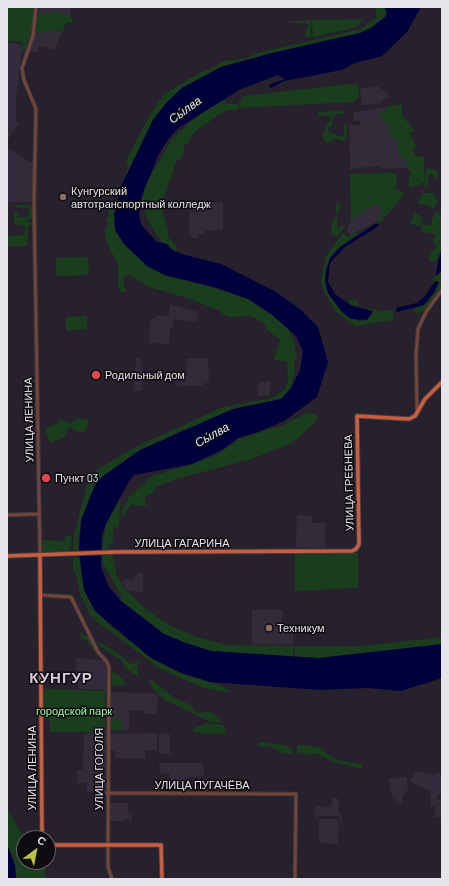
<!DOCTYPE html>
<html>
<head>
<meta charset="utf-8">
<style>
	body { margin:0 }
	#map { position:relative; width:449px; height:886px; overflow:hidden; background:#26212c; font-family:Barlow,sans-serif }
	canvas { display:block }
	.frame { position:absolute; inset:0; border:8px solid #e7e3ea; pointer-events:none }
	.north { position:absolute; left:16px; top:830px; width:40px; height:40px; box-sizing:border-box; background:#0e0c11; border:1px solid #656268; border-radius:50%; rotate:32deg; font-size:11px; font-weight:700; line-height:16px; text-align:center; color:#e7e3ea }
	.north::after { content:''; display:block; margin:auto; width:14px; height:18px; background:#b9c146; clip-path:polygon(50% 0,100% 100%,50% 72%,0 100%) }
</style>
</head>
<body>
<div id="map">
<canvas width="449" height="886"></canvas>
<div class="frame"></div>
<div class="north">С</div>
</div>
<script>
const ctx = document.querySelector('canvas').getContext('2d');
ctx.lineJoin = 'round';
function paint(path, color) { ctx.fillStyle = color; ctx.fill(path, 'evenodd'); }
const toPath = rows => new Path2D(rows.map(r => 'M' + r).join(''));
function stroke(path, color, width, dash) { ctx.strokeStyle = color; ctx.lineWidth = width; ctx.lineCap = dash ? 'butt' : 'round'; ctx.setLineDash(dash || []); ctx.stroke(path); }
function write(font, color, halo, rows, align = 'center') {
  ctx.font = font + ' Barlow,sans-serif'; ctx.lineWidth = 3; ctx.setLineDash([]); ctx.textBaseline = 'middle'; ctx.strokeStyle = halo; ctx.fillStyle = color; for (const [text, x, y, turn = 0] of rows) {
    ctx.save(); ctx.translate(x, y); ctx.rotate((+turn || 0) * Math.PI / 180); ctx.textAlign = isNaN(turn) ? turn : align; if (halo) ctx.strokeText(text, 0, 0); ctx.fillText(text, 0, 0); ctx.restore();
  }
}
paint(toPath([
	[39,7,70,7,70,15,64,15,62,12,38,14],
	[56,30,62,33,55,49,48,49,46,47,39,47,38,52,29,51,36,33],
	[7,43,16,43,22,45,17,93,16,93,16,123,19,123,7,141],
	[378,86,388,94,389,98,382,100,381,103,362,105,360,88],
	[386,107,383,118,388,126,390,136,394,137,406,160,406,168,380,169,380,166,350,169,349,122,351,125,360,125,360,121,353,121,354,112],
	[7,147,29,162,33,162,33,202,7,202],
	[223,202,223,230,205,230,204,234,199,234,199,238,192,238,189,234,189,203],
	[376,203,380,208,382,214,376,222,350,235,347,229,351,220],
	[170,304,198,312,197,322,174,319,173,328,170,328,169,344,149,343,150,319,155,319,156,315,169,316],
	[136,358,141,358,143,374,157,373,158,378,158,380,143,380,142,390,133,391],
	[186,358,208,358,209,381,202,386,177,386,176,377,187,376],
	[266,381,271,381,269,396,257,396,259,382,266,382],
	[297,515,312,516,312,523,325,523,325,548,296,547],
	[138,573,143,573,143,592,128,591,122,582,127,579,131,580],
	[252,610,283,610,282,622,285,622,285,628,293,628,293,645,252,644],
	[76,658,103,660,107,662,106,690,80,689,78,687],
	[110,692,155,693,158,696,157,714,143,714,143,710,129,710,129,731,122,730,122,719,110,719],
	[84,733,107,733,106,792,87,792,87,783,77,783,77,770,83,770],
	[157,733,157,750,145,750,145,758,115,758,114,750,108,750,109,734],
	[159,733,170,734,170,754,159,754],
	[159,763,203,763,204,776,184,778,184,784,176,784,176,781,170,781,170,774,160,773],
	[415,771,435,775,437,771,442,776,442,792,439,795,437,794,438,800,442,799,442,817,435,817,435,806,431,806,430,791,410,782],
	[407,777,408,791,405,791,405,794,403,794,403,804,396,803,395,797,392,797,388,779],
	[332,798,339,799,339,814,342,814,341,825,340,825,340,816,318,816,317,817,315,817,314,808,317,808,317,806,331,807],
	[108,803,128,803,128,813,131,813,132,821,129,821,129,819,125,819,125,821,107,821],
	[319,819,339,819,338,844,319,843]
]), '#322b3a');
paint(toPath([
	[7,7,35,7,33,31,25,50,21,51,23,44,20,41,7,41],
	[376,7,386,7,385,9,387,13,385,17,371,28,360,33,272,53,221,67,182,88,153,120,125,178,128,166,126,161,147,120,164,94,201,72,212,68,225,61,247,58,257,53,361,29,376,18],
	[62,12,64,15,70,15,74,22,66,23,62,33,56,30,36,33,38,14],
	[363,19,357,27,313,37,312,20],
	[311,20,311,37,306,38,305,31,308,28,308,24,284,22],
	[349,84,358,85,359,98,353,102,242,108,238,103,244,96],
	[224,99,227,104,237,104,239,107,237,110,228,110,220,114,194,132,187,144,184,144,183,156,176,162,163,202,160,206,141,205,146,184,172,139,198,115],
	[398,104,402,105,402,117,411,125,413,132,409,133,417,147,412,149,416,156,424,157,424,182,413,188,408,185,411,171,407,169,406,160,399,158,398,145,394,137,390,136,388,126,383,119,382,121,379,119,380,113,386,111,386,107],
	[342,110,344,114,337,114,332,119,332,126,328,127,329,132,339,136,344,135,344,124,345,123,347,128,346,138,345,141,333,138,331,142,326,143,322,136,331,117,319,115,318,112],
	[428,168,437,170,439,177,436,179,434,175,431,174,428,177,428,186,424,187,426,170],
	[389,173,395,173,397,178,395,190,405,192,396,205,380,223,376,222,382,214,380,208,376,204,351,220,350,174],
	[424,189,424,193,433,193,435,196,438,203,433,209,428,205,418,204],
	[341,202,337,215,337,229,346,224,337,237,331,234,332,222,336,216,336,204],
	[16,205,30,205,33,208,32,218,27,220,32,224,27,227,28,231,27,246,7,246,7,236,24,235,25,226,14,224,14,211,17,211,18,217,29,217,29,210,26,208,14,208],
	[108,206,117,207,114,214,206,285,248,299,272,314,287,327,294,340,297,359,294,359,295,372,291,388,281,399,233,409,192,427,175,433,159,443,140,450,102,477,95,485,78,538,79,550,74,551,73,547,74,534,90,474,133,448,223,407,272,398,285,389,288,380,287,362,274,360,280,340,265,328,266,326,259,320,251,316,229,317,221,313,222,312,193,300,147,286,130,275,124,277,123,281,126,292,122,292,118,288,118,264,108,245,105,234,105,229,108,225,106,220,109,216],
	[145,207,161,208,168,230,168,237,178,248,176,251,164,244,153,229,146,216],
	[415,212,422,218,422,225,429,225,431,223,435,212,439,212,442,218,442,247,436,262,429,261,431,250,435,250,437,245,433,244,435,234,421,232,422,226,410,224],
	[356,232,359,233,340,247,330,258,326,288,328,293,342,312,358,321,367,320,373,314,367,308,349,304,349,300,358,301,359,306,380,311,393,310,393,320,355,326,336,312,324,292,321,281,326,256,343,233,347,237],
	[88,257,89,275,56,276,56,258],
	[442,270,442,288,439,294,425,311,415,314,414,309,424,305,435,281,432,286,433,278,440,273],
	[87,316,87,329,66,331,66,317],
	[309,413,317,414,317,420,299,438,288,445,248,460,173,480,157,487,152,494,145,497,145,505,151,506,137,506,132,504,120,519,123,508,129,497,152,476,193,464,220,453,239,439,269,429,279,427,304,414],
	[78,418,89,420,85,432,80,433,70,427,66,431,65,437,51,443,45,432,47,428,57,423,61,419,71,424],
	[120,498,119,526,113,529,113,540,107,549,102,549,106,524],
	[66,535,72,536,69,554,45,553,42,551,41,540,65,541],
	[295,552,358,553,358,588,295,591],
	[113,553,116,574,124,588,143,607,169,625,194,636,227,645,293,646,293,657,211,651,186,643,164,634,121,601,121,596,102,561,102,555],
	[73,557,79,558,84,590,95,611,113,628,151,658,181,673,220,685,228,690,228,693,201,687,159,668,92,618,80,594,76,573,73,571],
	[80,633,86,636,88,635,96,654,86,640,81,639],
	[442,637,442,644,418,648,319,658,294,657,295,646,363,646],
	[97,641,118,653,130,664,134,664,137,660,140,660,137,667,138,676,125,668,122,661,99,645],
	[113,671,123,679,125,685,112,686,112,674],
	[151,679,174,698,191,705,194,711,199,713,211,712,223,723,209,721,165,700,154,690,149,682],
	[42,689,105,691,105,732,50,732,50,720,43,719],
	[110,719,122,719,122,730,110,730],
	[207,723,223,725,225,727,226,733,207,734,192,731,195,728],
	[263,742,285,745,292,749,293,754,282,753,271,747,258,746,257,744],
	[299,745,319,747,334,759,360,764,362,765,362,769,333,762,315,753,310,755,298,752,297,755,297,746],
	[7,808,24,838,24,862,45,862,46,879,16,879,15,865,7,844]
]), '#1a3e1d');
paint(toPath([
	[386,7,421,7,407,32,382,56,355,63,342,70,284,81,271,88,269,86,271,84,285,79,278,75,241,89,178,128,167,141,158,156,142,195,139,215,142,226,157,242,167,244,172,250,185,255,221,264,276,292,300,309,318,327,328,362,317,397,284,421,258,432,238,438,222,450,192,464,134,475,129,481,106,524,102,535,101,567,109,587,121,601,164,634,186,643,211,651,319,658,442,644,442,678,401,691,368,688,320,690,210,682,181,673,151,658,95,611,84,590,79,552,81,520,95,485,102,477,140,450,233,409,281,399,291,388,300,370,303,351,296,336,271,314,248,299,217,288,164,275,147,266,124,244,115,230,114,214,121,186,153,120,166,103,182,88,221,67,272,53,360,33,371,28,385,17,387,13,385,9],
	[375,224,379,224,376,228,345,247,330,263,328,282,335,294,352,306,373,311,367,320,351,319,342,312,328,293,325,281,326,270,330,258,340,247],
	[442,247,442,270,436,276,437,267],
	[435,281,439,282,438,284,434,293,424,305,397,312,396,308,399,307,417,303,425,296],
	[7,844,15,865,16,879,7,879]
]), '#00003d');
const minor = toPath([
	[36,7,33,36,22,68,24,80,36,109,34,202,40,555],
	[417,409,416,354,418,329,426,312,442,290],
	[7,515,39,514],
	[40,595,71,597,98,652,107,662,109,667,108,845,108,867,112,879],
	[107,793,296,794,295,879]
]);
const major = toPath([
	[40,555,42,838],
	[7,556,116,552,352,551,356,549,359,544,357,416,409,419,415,416,425,399,442,382],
	[48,845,161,845,162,879]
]);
stroke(minor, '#413c47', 4.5);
stroke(major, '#413c47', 5.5);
stroke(minor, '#784333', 2.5);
stroke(major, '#ca5d3c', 3.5);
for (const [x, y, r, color] of [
	[63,197,4,"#8d6e63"],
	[96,375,5,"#e0444e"],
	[46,478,5,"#e0444e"],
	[269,628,4,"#8d6e63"]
]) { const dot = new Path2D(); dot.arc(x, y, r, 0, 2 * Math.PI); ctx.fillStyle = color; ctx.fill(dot); stroke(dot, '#0e0c11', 1.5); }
write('11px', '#e7e3ea', '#0e0c11', [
	["Кунгурский",71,191],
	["автотранспортный колледж",71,204],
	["Родильный дом",105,375],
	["Пункт 03",55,478],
	["Техникум",277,628]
], 'left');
write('11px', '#e7e3ea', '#0e0c11', [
	["УЛИЦА ЛЕНИНА",29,420,-91],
	["УЛИЦА ГРЕБНЕВА",349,483,-91],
	["УЛИЦА ГАГАРИНА",182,543],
	["УЛИЦА ЛЕНИНА",32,768,-90],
	["УЛИЦА ГОГОЛЯ",99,769,-90],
	["УЛИЦА ПУГАЧЁВА",202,785]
]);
write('11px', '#9ff9a5', '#0e0c11', [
	["городской парк",74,711]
]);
write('italic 12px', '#dbe5f8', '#0e0c11', [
	["Сы́лва",185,110,-36],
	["Сы́лва",212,435,-29]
]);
ctx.letterSpacing = '1px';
write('bold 15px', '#d2cbd9', '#0e0c11', [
	["КУНГУР",61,678]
]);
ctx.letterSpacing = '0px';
</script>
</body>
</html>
